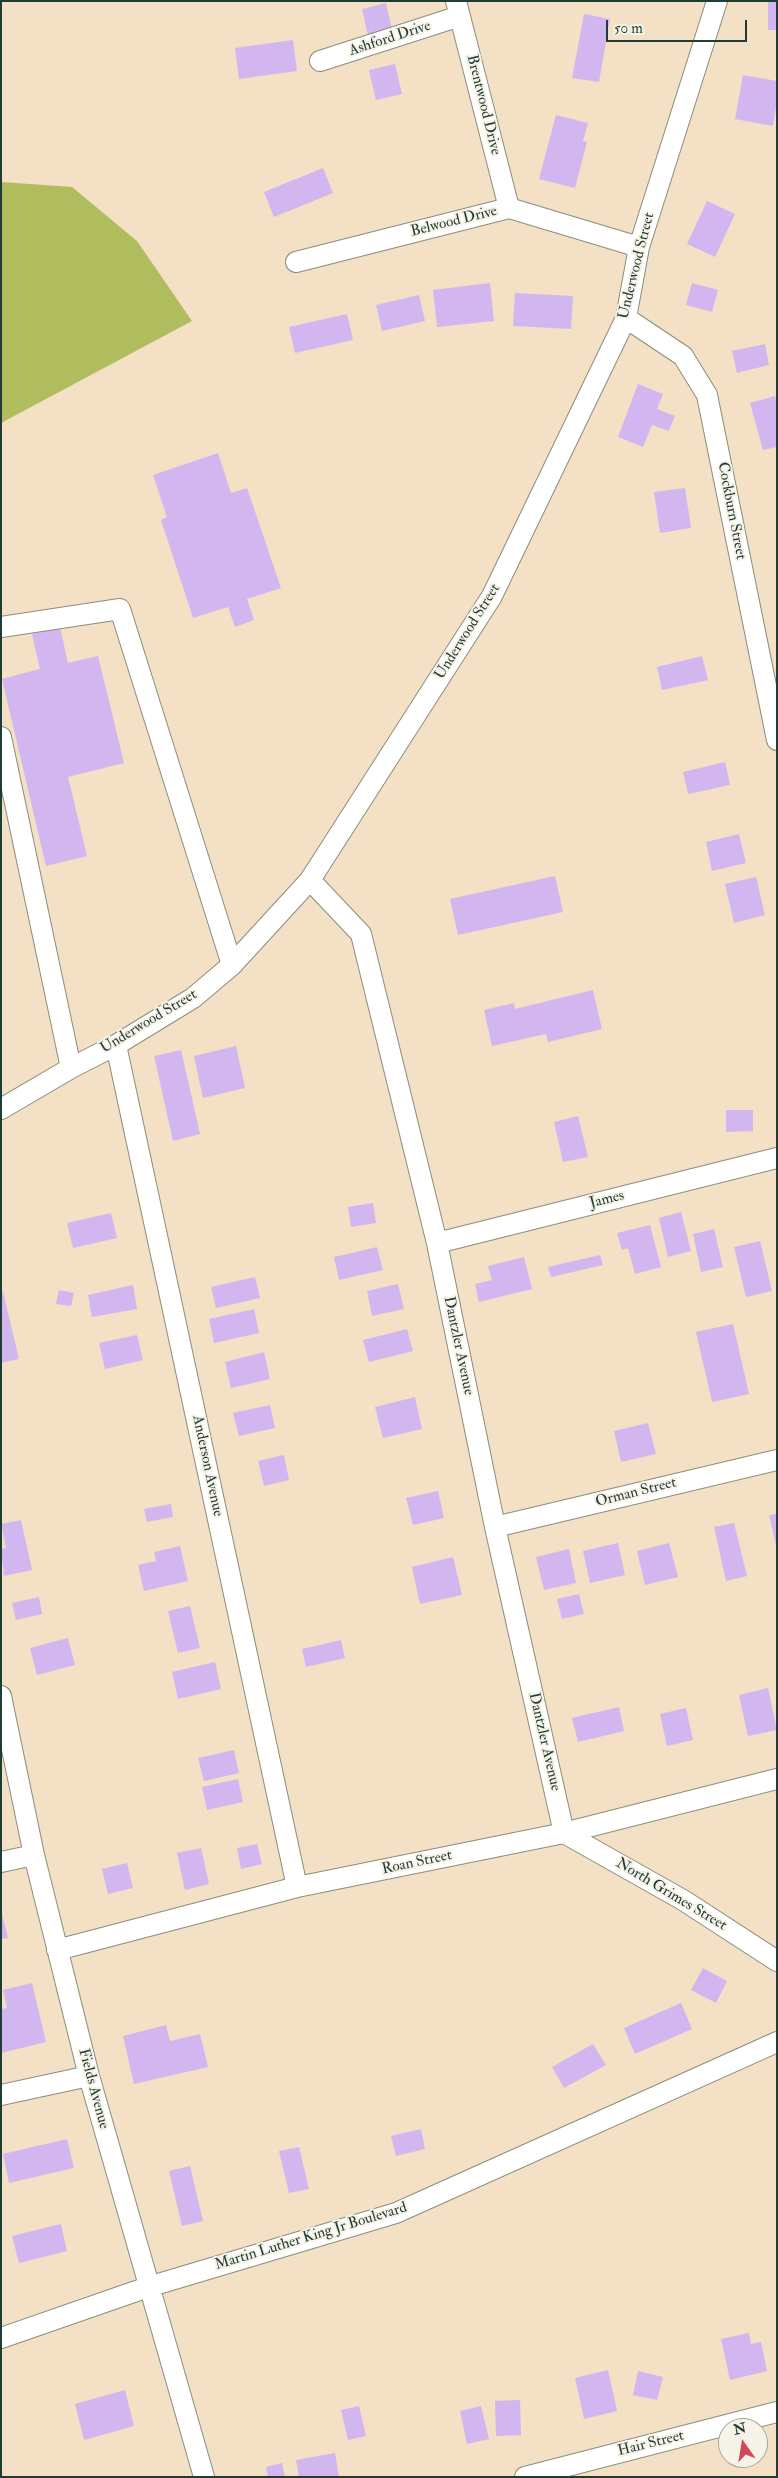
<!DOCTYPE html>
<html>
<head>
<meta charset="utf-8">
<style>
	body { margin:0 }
	#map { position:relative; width:778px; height:2478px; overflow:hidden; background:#f3e0c5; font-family:"IM FELL Double Pica",serif }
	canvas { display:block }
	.frame { position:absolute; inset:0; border:2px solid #1f3d34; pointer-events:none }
	.north { position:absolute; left:718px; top:2418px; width:50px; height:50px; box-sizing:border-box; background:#f7f3e8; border:1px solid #a1aaa0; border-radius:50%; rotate:347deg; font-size:14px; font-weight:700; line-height:20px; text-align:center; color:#1f3d34 }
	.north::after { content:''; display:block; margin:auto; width:18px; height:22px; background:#d1495b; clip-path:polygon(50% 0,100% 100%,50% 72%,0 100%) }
	.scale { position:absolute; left:606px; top:20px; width:141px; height:22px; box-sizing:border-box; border:2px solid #1f3d34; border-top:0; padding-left:6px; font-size:15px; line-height:18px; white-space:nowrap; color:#1f3d34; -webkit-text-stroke:4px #f7f3e8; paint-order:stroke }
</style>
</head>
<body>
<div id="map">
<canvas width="778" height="2478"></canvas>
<div class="frame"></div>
<div class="north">N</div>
<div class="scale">50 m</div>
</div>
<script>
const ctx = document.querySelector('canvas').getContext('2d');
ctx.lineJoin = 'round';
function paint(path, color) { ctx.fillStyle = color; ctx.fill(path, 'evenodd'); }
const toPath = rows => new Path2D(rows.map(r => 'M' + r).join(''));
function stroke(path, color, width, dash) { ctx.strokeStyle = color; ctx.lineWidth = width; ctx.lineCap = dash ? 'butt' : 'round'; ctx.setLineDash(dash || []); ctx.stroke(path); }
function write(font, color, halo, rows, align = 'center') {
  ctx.font = font + ' "IM FELL Double Pica",serif'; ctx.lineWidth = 4; ctx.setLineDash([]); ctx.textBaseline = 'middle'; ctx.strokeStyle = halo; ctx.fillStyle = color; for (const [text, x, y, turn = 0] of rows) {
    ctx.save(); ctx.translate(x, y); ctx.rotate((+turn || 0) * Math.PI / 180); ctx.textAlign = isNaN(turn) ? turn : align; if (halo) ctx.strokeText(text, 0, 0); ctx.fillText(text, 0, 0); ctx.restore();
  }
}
paint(toPath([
	[1,182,72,187,137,241,192,321,1,423]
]), '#afbd5f');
paint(toPath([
	[768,1,777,1,777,30,768,30],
	[386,3,393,34,369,40,362,9],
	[584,14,610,19,599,82,572,78],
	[293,40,297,71,239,79,235,48],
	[395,64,402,94,376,100,369,70],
	[743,75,777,81,777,101,773,126,735,119],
	[556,115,588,123,583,141,587,142,575,188,539,179],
	[323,168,333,193,274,217,264,192],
	[707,201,735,214,715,257,687,244],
	[490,283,494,321,437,327,433,290],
	[692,283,718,290,712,312,686,305],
	[515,293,573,296,571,329,513,326],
	[419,295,425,321,382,331,376,305],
	[347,314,353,340,295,353,289,327],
	[765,344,769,365,737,373,732,351],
	[638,384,663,394,657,409,675,416,669,431,652,425,643,447,618,437],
	[775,396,777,405,777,447,763,450,750,403],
	[218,453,231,493,247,488,281,588,247,599,254,620,235,627,228,607,193,618,161,520,167,517,153,475],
	[685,488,691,528,660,533,654,492],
	[60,627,68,663,98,656,124,763,68,777,87,856,46,866,2,679,40,669,32,634],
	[702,656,708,680,662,690,657,667],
	[725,762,730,785,688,794,683,772],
	[739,834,746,863,712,871,706,842],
	[555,876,563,912,458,935,450,899],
	[756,877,765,915,734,923,725,884],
	[593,990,602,1029,548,1042,546,1034,492,1046,484,1010,514,1003,515,1009],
	[236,1046,245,1088,203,1098,194,1056],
	[181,1050,200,1134,173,1141,154,1056],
	[726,1110,753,1110,753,1131,726,1132],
	[578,1116,588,1157,563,1162,554,1122],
	[373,1203,376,1223,351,1227,348,1207],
	[681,1212,691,1251,668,1257,659,1218],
	[111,1213,117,1238,73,1248,67,1223],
	[650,1225,661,1267,635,1274,628,1248,622,1250,617,1233],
	[714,1229,723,1267,701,1272,693,1234],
	[760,1241,772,1291,746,1297,734,1247],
	[377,1247,383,1270,339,1280,334,1257],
	[600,1255,603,1265,551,1277,548,1267],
	[524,1257,532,1289,479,1302,475,1284,492,1280,488,1266],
	[255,1277,260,1298,216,1308,211,1287],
	[398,1284,404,1309,372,1316,367,1291],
	[133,1285,137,1309,92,1317,88,1295],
	[59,1290,74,1293,71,1306,56,1304],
	[1,1292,3,1292,19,1359,1,1363],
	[254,1309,259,1333,214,1343,209,1319],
	[733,1324,749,1394,712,1402,696,1332],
	[407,1329,413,1351,369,1362,363,1340],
	[137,1335,143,1360,105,1369,99,1343],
	[264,1352,270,1379,231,1388,225,1362],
	[415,1397,422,1429,383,1438,375,1407],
	[270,1405,275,1428,239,1436,233,1413],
	[648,1423,656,1454,621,1462,614,1431],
	[284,1455,289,1480,264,1486,258,1461],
	[438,1491,444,1518,413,1525,406,1498],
	[171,1504,173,1517,147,1522,144,1509],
	[777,1514,777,1545,776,1545,769,1515],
	[21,1520,32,1570,4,1576,1,1549,6,1548,1,1524],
	[734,1523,747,1576,726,1581,714,1527],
	[618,1543,625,1575,590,1583,583,1551],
	[669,1543,678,1577,645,1585,637,1551],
	[180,1546,188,1581,144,1591,138,1565,156,1561,154,1552],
	[569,1549,576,1583,544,1590,536,1557],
	[453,1557,462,1595,420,1604,412,1567],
	[579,1594,584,1614,562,1619,557,1599],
	[39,1597,42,1614,16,1620,12,1603],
	[190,1606,200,1648,178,1653,168,1611],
	[68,1638,75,1665,37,1675,30,1648],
	[341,1640,345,1658,306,1667,302,1649],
	[215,1662,221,1689,178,1699,172,1672],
	[768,1688,777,1730,748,1736,739,1695],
	[619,1707,624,1731,578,1742,572,1718],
	[686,1708,693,1740,667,1746,660,1714],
	[234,1750,239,1773,204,1781,198,1758],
	[238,1779,243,1802,207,1810,202,1787],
	[257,1844,262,1864,241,1869,237,1848],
	[201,1848,209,1884,185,1890,177,1853],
	[127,1863,133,1888,108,1894,102,1869],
	[1,1910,8,1938,1,1939],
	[703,1968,727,1981,716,2003,691,1990],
	[32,1983,46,2042,1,2053,1,2009,7,2008,3,1990],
	[681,2003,692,2029,635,2054,624,2028],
	[166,2025,170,2041,200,2034,208,2067,134,2084,123,2036],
	[593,2044,606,2065,564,2088,552,2067],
	[421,2129,425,2149,396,2156,391,2136],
	[67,2139,74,2168,9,2183,3,2154],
	[299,2147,309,2189,289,2193,279,2151],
	[190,2166,203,2221,182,2226,169,2171],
	[61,2224,67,2251,19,2263,12,2236],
	[749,2333,751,2344,761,2342,767,2371,730,2380,721,2339],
	[608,2370,617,2411,584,2419,575,2378],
	[638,2371,663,2377,657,2400,633,2395],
	[125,2390,134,2426,84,2440,75,2404],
	[520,2400,521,2435,496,2436,495,2401],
	[359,2406,366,2436,348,2440,341,2410],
	[481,2406,489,2439,467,2444,460,2411],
	[335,2453,339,2477,299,2477,296,2460],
	[282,2463,285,2477,268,2477,266,2467]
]), '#d2b6f0');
const minor = toPath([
	[456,1,509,208],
	[320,61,460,16],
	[296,262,509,208,639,247],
	[626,318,683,356,707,395,777,740],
	[1,627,120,609,232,965],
	[1,737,71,1068],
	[310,880,361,934,437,1243,495,1527,564,1833,683,1900,777,1961],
	[116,1045,297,1887],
	[1,1109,71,1068,116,1045,193,998,232,965,310,880,492,596,626,318,639,247,717,1],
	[437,1243,777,1158],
	[495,1527,777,1460],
	[1,1696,34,1855,89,2076,204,2477],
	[1,1862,34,1855],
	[57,1950,297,1887,564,1833,777,1779],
	[1,2095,89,2076],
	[1,2338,148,2287,396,2213,777,2042],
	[525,2477,777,2412]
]);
stroke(minor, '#898e7c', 22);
stroke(minor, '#fff', 20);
write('15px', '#1f3d34', '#f7f3e8', [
	["Ashford Drive",390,39,-18],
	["Brentwood Drive",483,105,76],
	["Belwood Drive",454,222,-14],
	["Underwood Street",637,266,-76],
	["Cockburn Street",731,511,79],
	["Underwood Street",468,632,-58],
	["Underwood Street",149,1022,-31],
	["James",607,1200,-14],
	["Dantzler Avenue",458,1346,78],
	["Anderson Avenue",207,1466,78],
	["Orman Street",636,1493,-14],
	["Dantzler Avenue",544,1742,77],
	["Roan Street",417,1863,-12],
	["North Grimes Street",671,1895,31],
	["Fields Avenue",93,2089,75],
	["Martin Luther King Jr Boulevard",311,2237,-17],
	["Hair Street",651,2444,-14]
]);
</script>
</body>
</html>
